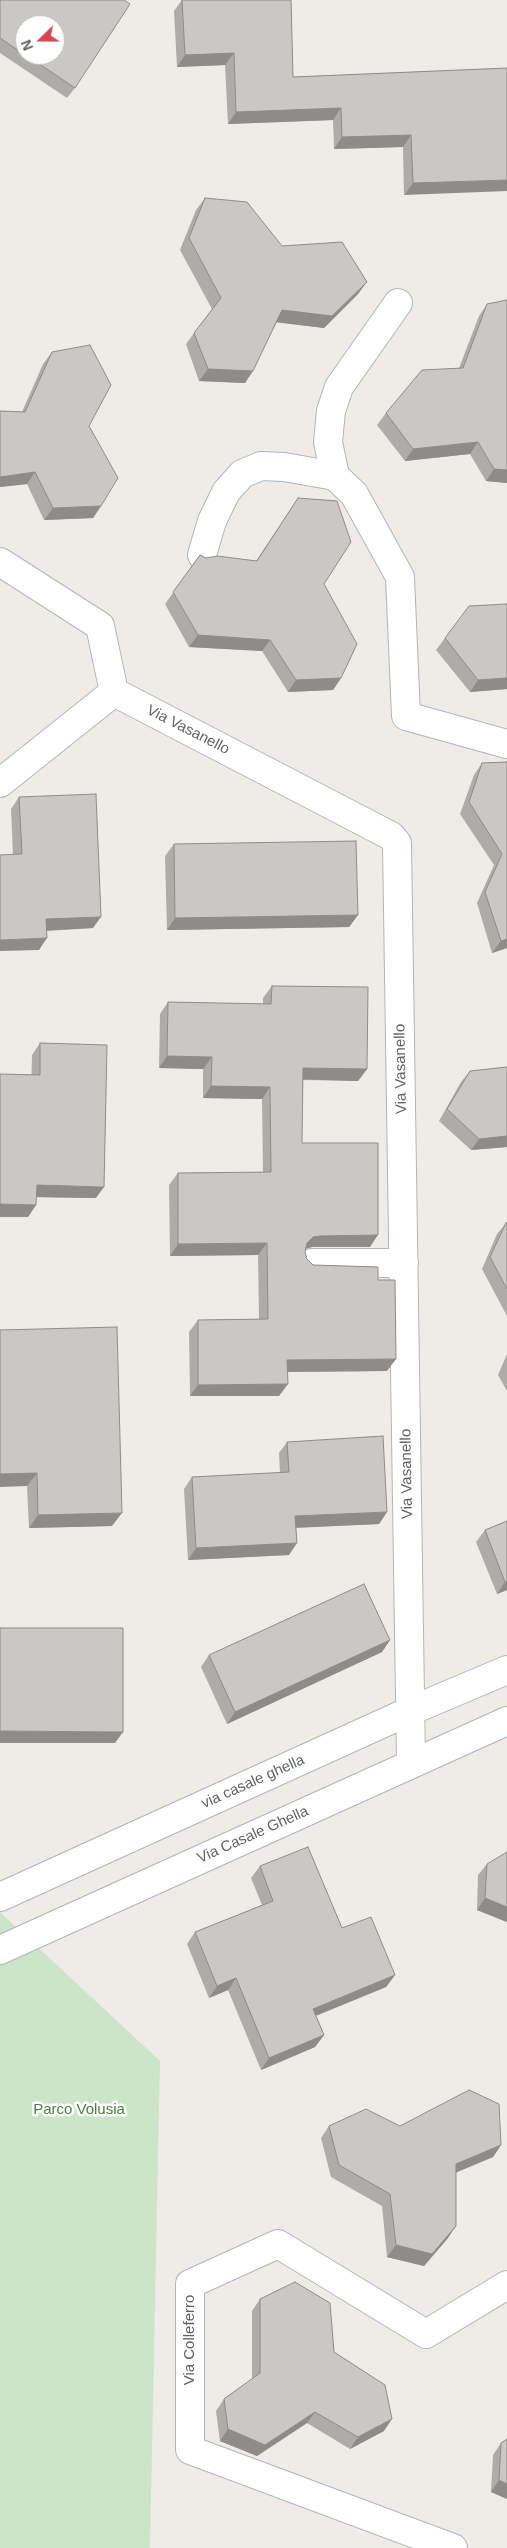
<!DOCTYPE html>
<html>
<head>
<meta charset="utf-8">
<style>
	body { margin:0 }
	#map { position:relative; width:507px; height:2548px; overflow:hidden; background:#efece8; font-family:Arial,sans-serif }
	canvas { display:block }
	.north { position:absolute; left:15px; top:15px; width:50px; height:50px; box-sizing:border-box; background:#fff; border:1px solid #bfc1c2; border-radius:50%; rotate:248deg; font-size:14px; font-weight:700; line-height:20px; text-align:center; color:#5f6366 }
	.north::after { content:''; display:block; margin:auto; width:18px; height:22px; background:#d84452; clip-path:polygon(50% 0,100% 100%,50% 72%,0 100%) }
</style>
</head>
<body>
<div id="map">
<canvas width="507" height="2548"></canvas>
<div class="north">N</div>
</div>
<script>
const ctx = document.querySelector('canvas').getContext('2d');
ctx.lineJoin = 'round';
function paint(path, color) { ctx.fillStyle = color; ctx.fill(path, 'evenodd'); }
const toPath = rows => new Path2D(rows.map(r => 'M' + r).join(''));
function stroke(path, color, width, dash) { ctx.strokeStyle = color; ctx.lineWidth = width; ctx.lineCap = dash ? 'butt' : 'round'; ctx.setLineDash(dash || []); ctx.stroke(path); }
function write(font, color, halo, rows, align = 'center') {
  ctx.font = font + ' Arial,sans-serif'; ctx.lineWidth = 5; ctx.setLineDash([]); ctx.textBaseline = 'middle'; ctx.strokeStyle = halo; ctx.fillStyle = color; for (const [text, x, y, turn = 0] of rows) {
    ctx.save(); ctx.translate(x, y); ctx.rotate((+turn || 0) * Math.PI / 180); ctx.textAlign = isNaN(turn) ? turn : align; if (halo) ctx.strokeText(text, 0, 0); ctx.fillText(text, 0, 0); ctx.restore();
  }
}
paint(toPath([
	[0,1912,160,2061,150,2548,0,2548]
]), '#cce4c7');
const minor = toPath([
	[335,476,328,442,331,411,339,387,398,303],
	[202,555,212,521,226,492,242,474,261,466,284,467,335,476,354,494,400,577,406,716,507,744],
	[0,562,100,626,114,692],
	[0,783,114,692,391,836,397,843,411,1763],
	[312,1263,404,1263],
	[0,1897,410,1711,507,1670],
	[0,1950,507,1721],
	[453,2548,190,2450,190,2284,278,2244,426,2334,507,2285]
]);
stroke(minor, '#b2b5b8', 30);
stroke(minor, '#fff', 28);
paint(toPath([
	[0,0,75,88,67,98,0,53],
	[182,0,291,0,293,77,507,68,404,195,403,147,334,149,333,120,228,124,225,65,177,67,174,11],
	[205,198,358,294,324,328,277,322,245,383,199,381,186,344,212,309,180,250,196,210],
	[507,300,507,483,486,481,470,454,405,461,377,425,386,413,459,368,479,316,487,304],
	[52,352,89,426,101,506,93,518,44,520,27,484,0,487,0,411,22,412,43,364],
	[298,498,324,584,341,678,333,690,288,692,262,651,189,647,165,604,200,555,206,558,256,561],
	[507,604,507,689,470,692,436,650,445,638],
	[507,762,507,948,492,953,477,903,494,865,460,814,474,775,482,763],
	[19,797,93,928,47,931,39,950,13,855,11,809],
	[174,844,358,915,349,927,167,930,165,856],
	[272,986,367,1069,358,1081,302,1080,302,1143,370,1247,312,1247,305,1249,305,1252,307,1259,313,1265,378,1280,387,1371,287,1372,279,1396,190,1396,189,1332,198,1320,259,1319,258,1255,170,1256,169,1185,178,1173,263,1172,262,1099,203,1098,203,1069,159,1068,160,1014,168,1002,263,1004,263,998],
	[40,1043,96,1198,36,1197,36,1205,28,1217,32,1055],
	[507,1067,507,1147,471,1150,439,1121,461,1082,470,1071],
	[506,1223,507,1223,507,1316,482,1269,497,1234],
	[0,1330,112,1526,29,1528,27,1486],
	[507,1354,507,1391,498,1375],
	[287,1442,387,1512,379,1524,296,1528,289,1555,188,1560,184,1489,192,1477,280,1473,279,1453],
	[507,1521,507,1590,497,1594,476,1542,485,1530],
	[390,1640,382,1652,227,1724,201,1667,209,1655],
	[487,1864,507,1922,477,1910,478,1875],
	[260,1866,342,1928,395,1975,386,1987,316,2016,324,2035,315,2047,261,2070,228,1990,209,1998,187,1944,195,1932,262,1905,251,1878],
	[329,2126,400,2126,501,2145,493,2157,456,2172,448,2238,424,2266,387,2257,382,2206,331,2177,321,2138],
	[260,2299,334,2352,384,2431,350,2449,307,2423,257,2456,220,2441,216,2411,224,2399,252,2379,252,2311],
	[501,2443,507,2499,491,2492,493,2455]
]), '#afaba9');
paint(toPath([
	[234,53,225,65,177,67,185,55],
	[341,108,333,120,228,124,236,112],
	[411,135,403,147,334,149,342,137],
	[507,180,507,191,404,195,413,183],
	[367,282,358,294,324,328,274,322,282,310],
	[208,369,253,371,245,383,199,381],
	[478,442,470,454,405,461,413,449],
	[494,469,507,470,507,483,486,481],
	[35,472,27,484,0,487,0,477],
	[101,506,93,518,44,520,53,508],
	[198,635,270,640,262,651,189,647],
	[341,678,333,690,288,692,296,680],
	[507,678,507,689,470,692,478,680],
	[358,915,349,927,167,930,175,918],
	[101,917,93,928,38,931,46,919],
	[47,938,39,950,0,951,0,940],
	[507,939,507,948,492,953,501,941],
	[167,1056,212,1057,203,1069,159,1068],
	[303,1068,367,1069,358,1081,294,1079],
	[211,1086,270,1087,262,1099,203,1098],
	[507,1136,507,1147,471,1150,479,1139],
	[37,1185,104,1187,96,1198,28,1197],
	[0,1204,36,1205,28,1217,0,1217],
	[378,1235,370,1247,312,1247,305,1249,307,1243,313,1237,320,1236],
	[267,1243,258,1255,170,1256,178,1244],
	[396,1359,387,1371,279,1372,287,1360],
	[288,1384,279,1396,190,1396,198,1385],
	[37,1473,27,1486,0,1487,0,1474],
	[387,1512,379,1524,287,1528,295,1516],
	[122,1513,112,1526,29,1528,38,1515],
	[297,1543,289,1555,188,1560,196,1548],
	[507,1581,507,1590,497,1594,505,1582],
	[390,1640,382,1652,227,1724,235,1712],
	[0,1731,123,1732,115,1743,0,1743],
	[485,1898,507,1907,507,1922,477,1910],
	[395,1975,386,1987,305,2020,313,2009],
	[236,1978,228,1990,209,1998,217,1986],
	[324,2035,315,2047,261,2070,269,2058],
	[501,2145,493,2157,448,2176,456,2164],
	[456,2226,448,2238,424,2266,387,2257,396,2245],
	[315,2412,307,2423,257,2456,220,2441,228,2429],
	[392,2419,384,2431,350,2449,358,2437],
	[499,2480,507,2484,507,2499,491,2492]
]), '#8e8b89');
const building = toPath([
	[0,0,124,0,130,4,75,88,26,55,55,55,55,25,25,25,25,55,0,38,0,0],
	[182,0,291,0,293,77,507,68,507,180,413,183,411,135,342,137,341,108,236,112,234,53,185,55,182,0],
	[205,198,247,202,282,246,342,242,367,282,332,316,282,310,253,371,208,369,194,333,221,298,189,238,205,198],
	[507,300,507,470,494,469,478,442,413,449,386,413,422,370,463,368,487,304,507,300],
	[90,345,111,385,89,426,118,478,101,506,53,508,35,472,0,477,0,411,25,412,52,352,90,345],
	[298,498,337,501,351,542,324,584,357,644,341,678,296,680,270,640,198,635,173,592,200,555,206,558,217,556,257,561,298,498],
	[507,604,507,678,478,680,445,638,469,606,507,604],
	[507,762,507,939,501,941,485,892,502,854,469,802,482,763,507,762],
	[96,794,101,917,46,919,47,938,0,940,0,855,22,854,19,797,96,794],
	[356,841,358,915,175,918,174,844,356,841],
	[272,986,368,987,367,1069,303,1068,302,1143,378,1143,378,1235,320,1236,313,1237,307,1243,305,1252,307,1259,313,1265,378,1267,378,1280,395,1280,396,1359,287,1360,288,1384,198,1385,198,1320,268,1319,267,1243,178,1244,178,1173,271,1172,270,1087,211,1086,212,1057,167,1056,168,1002,271,1004,272,986],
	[40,1043,107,1045,104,1187,37,1185,36,1205,0,1204,0,1074,40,1075,40,1043],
	[507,1067,507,1136,479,1139,447,1109,470,1071,507,1067],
	[506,1223,507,1223,507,1289,490,1257,506,1223],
	[117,1327,122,1513,38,1515,37,1473,0,1474,0,1330,117,1327],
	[383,1436,387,1512,295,1516,297,1543,196,1548,192,1477,289,1472,287,1442,383,1436],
	[507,1521,507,1581,505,1582,485,1530,507,1521],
	[364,1584,390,1640,235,1712,209,1655,364,1584],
	[0,1628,123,1628,123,1732,0,1731,0,1628],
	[308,1847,342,1928,371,1917,395,1975,313,2009,324,2035,269,2058,236,1978,217,1986,195,1932,273,1901,260,1866,308,1847],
	[507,1852,507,1907,485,1898,487,1864,507,1852],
	[469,2090,499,2104,501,2145,456,2164,456,2226,432,2254,396,2245,390,2194,339,2165,329,2126,366,2109,400,2126,469,2090],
	[295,2282,330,2303,334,2352,385,2385,392,2419,358,2437,315,2412,265,2445,228,2429,224,2399,260,2373,260,2299,295,2282],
	[507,2439,507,2484,499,2480,501,2443,507,2439]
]);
paint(building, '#cbc7c4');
stroke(building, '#8e8b89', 1);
write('15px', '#5f6366', '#fff', [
	["Via Vasanello",188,730,27],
	["Via Vasanello",401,1069,-91],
	["Via Vasanello",407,1474,-91],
	["via casale ghella",253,1782,-24],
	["Via Casale Ghella",253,1835,-24],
	["Via Colleferro",190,2340,-90]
]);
write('15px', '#48843f', '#fff', [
	["Parco Volusia",79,2110]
]);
</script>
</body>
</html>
